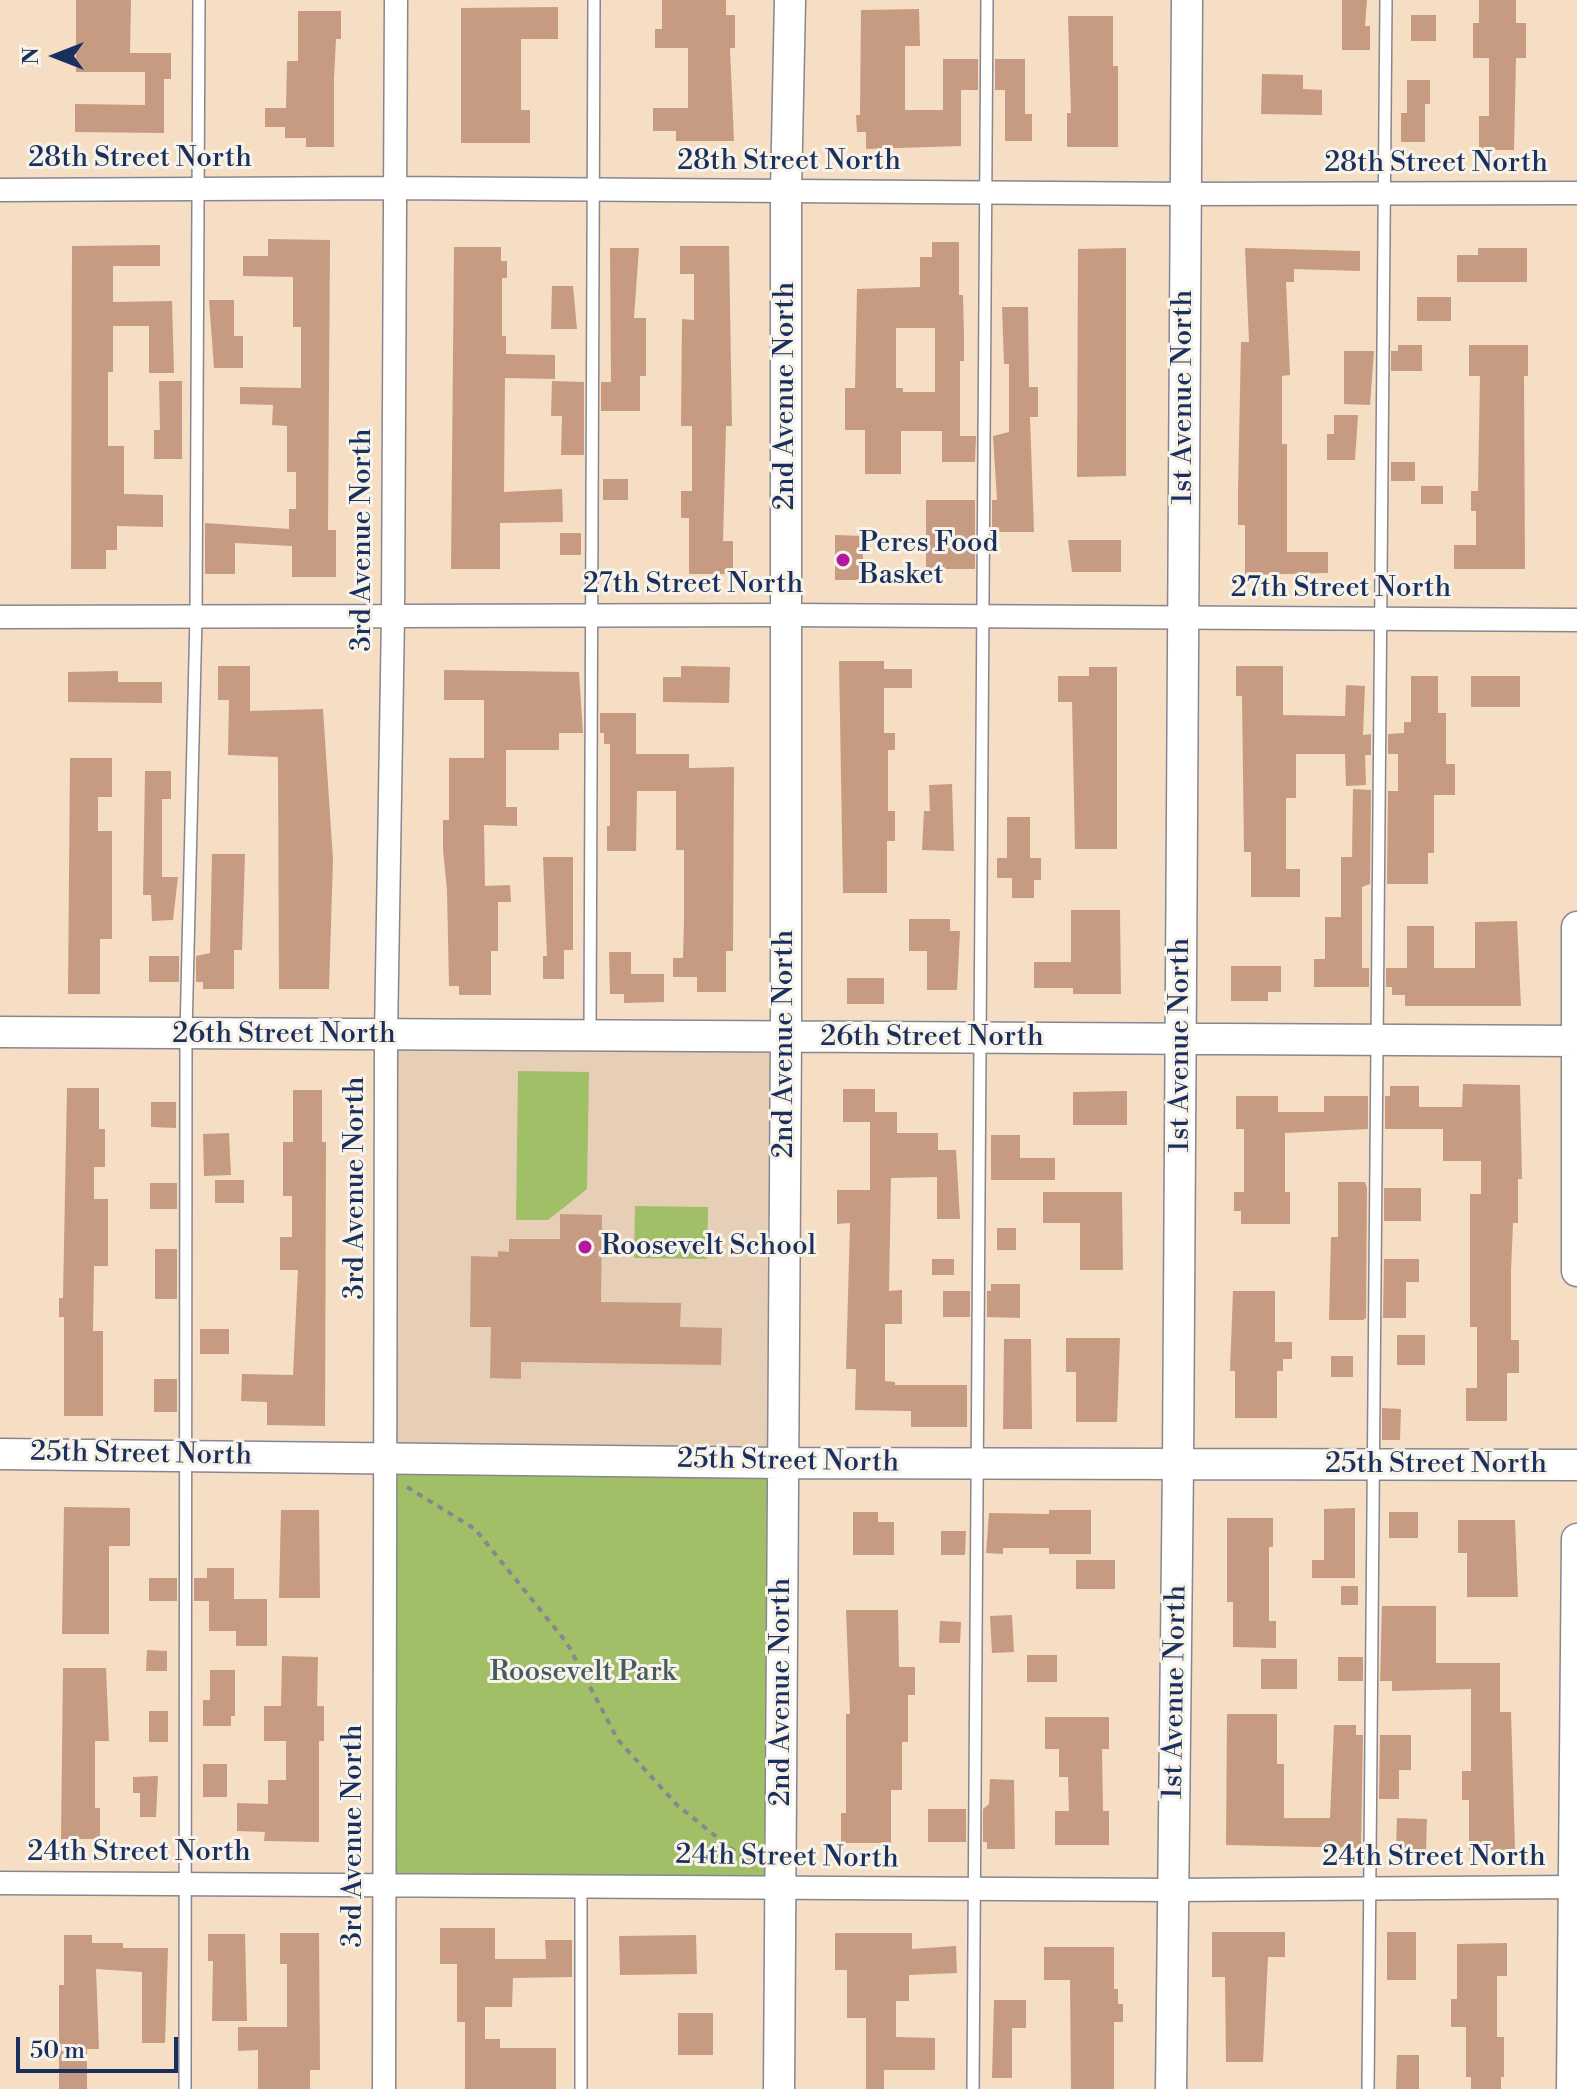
<!DOCTYPE html>
<html>
<head>
<meta charset="utf-8">
<style>
	body { margin:0 }
	#map { position:relative; width:1577px; height:2089px; overflow:hidden; background:#f5dec3; font-family:"Libre Bodoni",serif }
	canvas { display:block }
	.north { position:absolute; left:16px; top:16px; width:80px; height:80px; -webkit-text-stroke:6px #f7f3e8; paint-order:stroke; rotate:270deg; font-size:22px; font-weight:700; line-height:32px; text-align:center; color:#1b2f5e }
	.north::after { content:''; display:block; margin:auto; width:28px; height:36px; background:#1b2f5e; clip-path:polygon(50% 0,100% 100%,50% 72%,0 100%) }
	.scale { position:absolute; left:16px; top:2037px; width:162px; height:36px; box-sizing:border-box; border:4px solid #1b2f5e; border-top:0; padding-left:10px; font-size:24px; line-height:28px; white-space:nowrap; color:#1b2f5e; -webkit-text-stroke:6px #f7f3e8; paint-order:stroke }
</style>
</head>
<body>
<div id="map">
<canvas width="1577" height="2089"></canvas>
<div class="north">N</div>
<div class="scale">50 m</div>
</div>
<script>
const ctx = document.querySelector('canvas').getContext('2d');
ctx.lineJoin = 'round';
function paint(path, color) { ctx.fillStyle = color; ctx.fill(path, 'evenodd'); }
const toPath = rows => new Path2D(rows.map(r => 'M' + r).join(''));
function stroke(path, color, width, dash) { ctx.strokeStyle = color; ctx.lineWidth = width; ctx.lineCap = dash ? 'butt' : 'round'; ctx.setLineDash(dash || []); ctx.stroke(path); }
function write(font, color, halo, rows, align = 'center') {
  ctx.font = font + ' "Libre Bodoni",serif'; ctx.lineWidth = 6; ctx.setLineDash([]); ctx.textBaseline = 'middle'; ctx.strokeStyle = halo; ctx.fillStyle = color; for (const [text, x, y, turn = 0] of rows) {
    ctx.save(); ctx.translate(x, y); ctx.rotate((+turn || 0) * Math.PI / 180); ctx.textAlign = isNaN(turn) ? turn : align; if (halo) ctx.strokeText(text, 0, 0); ctx.fillText(text, 0, 0); ctx.restore();
  }
}
paint(toPath([
	[386,1035,786,1037,782,1463,385,1458]
]), '#e7cfb7');
paint(toPath([
	[518,1071,589,1072,587,1189,548,1220,516,1220],
	[635,1206,708,1207,707,1259,634,1258],
	[385,1458,782,1463,781,1888,384,1883]
]), '#a1bf67');
paint(toPath([
	[76,0,131,0,130,53,171,53,171,79,164,79,164,133,75,132,75,104,145,105,145,72,76,72],
	[662,0,726,0,726,15,735,15,735,48,730,48,734,141,676,141,676,131,653,131,653,108,688,108,688,48,655,48,655,29,662,29],
	[1342,0,1367,0,1365,26,1370,26,1370,50,1342,50],
	[1479,0,1516,0,1516,23,1526,23,1526,58,1516,58,1514,150,1479,150,1479,116,1489,116,1489,58,1473,58,1473,23,1479,23],
	[558,7,558,39,521,39,521,110,530,110,530,143,461,143,461,8],
	[919,9,920,46,905,46,905,110,943,110,943,59,978,59,978,90,961,90,961,146,866,149,866,132,857,132,856,115,860,115,861,10],
	[298,11,341,11,341,39,336,39,334,79,334,147,306,147,306,138,285,138,285,127,265,127,265,108,286,108,287,61,298,61],
	[1411,15,1436,15,1436,41,1411,41],
	[1068,16,1113,16,1113,66,1118,66,1118,147,1067,147,1067,113,1071,113],
	[995,59,1025,59,1025,114,1032,114,1032,141,1005,141,1005,90,995,90],
	[1262,74,1303,75,1303,89,1322,90,1322,115,1261,114],
	[1407,80,1430,80,1430,104,1425,104,1425,142,1401,142,1401,113,1407,113],
	[268,239,330,240,328,530,336,530,336,577,292,577,292,546,235,543,235,574,205,574,205,523,289,529,289,509,296,509,296,472,287,472,287,426,272,425,273,405,240,404,240,387,301,388,301,327,293,327,293,277,243,276,243,256,268,256],
	[932,242,959,242,959,295,963,295,964,336,964,361,960,361,960,436,976,436,975,462,942,462,942,431,901,431,901,474,865,474,865,430,845,430,845,388,855,388,857,289,920,287,920,257,932,257],
	[896,328,935,328,935,392,903,392,903,388,896,388],
	[160,245,160,266,113,266,113,302,172,301,174,373,149,373,149,326,113,326,113,372,108,372,108,446,124,446,124,494,163,495,163,527,117,526,117,550,106,550,106,569,71,569,72,246],
	[680,246,729,246,732,426,726,426,723,541,733,541,733,574,689,574,689,518,681,518,681,491,692,491,692,426,681,426,682,319,694,320,694,274,680,274],
	[454,247,501,247,501,261,507,261,507,278,502,278,502,336,506,336,506,354,555,355,555,379,505,378,504,492,562,489,563,522,500,523,500,569,451,569],
	[610,248,639,248,634,318,646,318,646,376,640,376,640,411,601,411,601,382,611,382],
	[1126,248,1126,476,1077,477,1078,249],
	[1245,248,1360,251,1360,271,1294,269,1294,282,1286,282,1290,375,1282,376,1282,444,1287,444,1287,552,1328,552,1328,573,1245,575,1245,525,1238,525,1238,491,1241,342,1249,342],
	[1478,248,1527,248,1527,282,1457,282,1457,255,1478,255],
	[552,286,573,286,577,329,551,329],
	[1417,297,1451,297,1451,321,1417,321],
	[209,300,234,300,234,336,243,336,243,368,214,368],
	[1002,307,1028,307,1029,387,1038,387,1038,417,1030,417,1034,532,992,532,992,500,997,500,993,436,1009,432,1009,364,1004,364],
	[1398,345,1422,345,1422,371,1391,371,1391,351,1398,351],
	[1469,345,1528,345,1528,376,1524,376,1525,569,1454,569,1454,545,1476,545,1476,511,1471,511,1471,491,1478,491,1480,376,1469,376],
	[1344,351,1374,351,1370,405,1344,404],
	[159,381,182,381,182,459,154,459,154,430,160,430],
	[552,381,584,382,584,455,561,455,562,416,551,416],
	[1334,415,1358,415,1355,460,1327,460,1327,434,1334,434],
	[1391,462,1415,462,1415,481,1391,481],
	[603,479,628,479,628,500,603,500],
	[1421,486,1443,486,1443,504,1421,504],
	[926,500,975,500,975,569,926,569],
	[560,533,581,533,581,555,560,555],
	[835,535,863,536,863,580,835,580],
	[1068,540,1121,540,1121,572,1072,572],
	[839,661,884,661,884,669,912,669,912,688,884,688,884,733,895,733,895,750,888,750,888,811,895,811,895,841,887,841,887,893,843,893],
	[218,666,250,666,250,711,323,709,333,860,329,989,279,989,278,757,228,755,229,700,218,700],
	[681,666,730,667,729,703,663,702,663,677,681,677],
	[1236,666,1283,666,1283,715,1345,716,1346,685,1365,686,1363,735,1371,734,1371,755,1365,755,1366,785,1346,786,1345,754,1296,754,1296,798,1286,798,1286,869,1300,869,1300,897,1251,897,1251,852,1244,852,1242,696,1236,696],
	[1089,667,1117,667,1117,849,1075,849,1072,702,1058,702,1058,676,1089,676],
	[444,670,579,672,583,733,559,733,559,750,506,750,506,807,517,807,517,826,484,825,485,886,510,885,511,902,498,902,498,951,491,951,491,995,459,995,459,986,449,986,447,890,443,850,443,820,449,820,449,758,484,758,484,700,444,700],
	[118,671,118,682,162,682,162,703,68,702,68,672],
	[1411,676,1438,676,1438,713,1446,713,1446,764,1455,764,1455,795,1434,795,1434,853,1428,853,1428,884,1387,884,1388,791,1398,791,1398,754,1388,754,1388,734,1404,733,1404,722,1411,722],
	[1471,676,1520,676,1520,707,1471,707],
	[600,713,636,713,636,754,689,754,689,768,734,767,733,951,726,951,726,992,697,992,697,977,673,977,673,958,683,958,684,920,684,850,676,850,676,791,637,791,636,851,607,851,607,826,610,826,610,744,604,744,604,733,600,733],
	[70,758,112,758,112,797,98,797,98,831,112,831,112,939,100,939,100,994,68,994],
	[145,771,171,771,171,799,162,799,162,877,178,877,173,920,152,921,151,895,143,895],
	[952,784,954,851,922,850,924,811,930,811,929,785],
	[1353,789,1371,790,1370,884,1362,887,1362,968,1369,968,1369,987,1314,987,1314,959,1325,959,1325,917,1341,917,1341,857,1352,857],
	[1007,817,1030,817,1030,858,1041,858,1041,880,1034,880,1034,898,1012,898,1012,878,997,878,997,858,1007,858],
	[212,854,245,854,242,950,234,950,234,989,203,989,203,982,196,982,196,956,210,953],
	[543,857,573,857,573,950,564,950,564,979,543,979,543,956,547,956],
	[1071,910,1120,910,1121,994,1073,994,1073,988,1034,988,1034,962,1071,962],
	[909,919,950,919,950,931,960,931,957,990,927,990,927,951,909,951],
	[1517,921,1521,1006,1405,1006,1405,995,1392,995,1392,987,1386,987,1386,968,1407,968,1407,926,1434,926,1434,968,1475,968,1475,922],
	[609,952,631,952,631,974,664,974,664,1002,624,1003,624,994,610,994],
	[149,956,179,956,179,982,149,982],
	[1231,966,1281,966,1281,992,1268,992,1268,1001,1231,1001],
	[847,978,884,978,884,1004,847,1004],
	[1463,1084,1520,1085,1522,1179,1518,1179,1518,1223,1513,1223,1511,1271,1511,1340,1519,1340,1519,1373,1507,1373,1507,1421,1466,1421,1466,1388,1477,1388,1477,1327,1470,1327,1470,1194,1481,1194,1481,1161,1443,1161,1443,1129,1385,1129,1385,1096,1390,1096,1390,1086,1419,1086,1419,1107,1462,1107],
	[67,1088,99,1088,99,1129,105,1129,105,1167,94,1167,94,1199,108,1199,108,1266,94,1266,93,1331,103,1331,103,1416,64,1416,64,1317,59,1317,59,1298,63,1298],
	[843,1089,875,1089,875,1112,897,1112,897,1133,938,1133,938,1150,956,1150,960,1219,937,1219,937,1177,891,1178,889,1291,902,1290,902,1324,885,1324,885,1381,895,1382,895,1385,967,1385,967,1427,911,1427,911,1411,855,1410,856,1369,846,1369,850,1223,837,1224,837,1190,870,1190,870,1122,843,1122],
	[293,1090,322,1090,322,1142,326,1142,325,1426,267,1425,267,1402,241,1401,242,1374,293,1375,298,1270,280,1270,280,1237,292,1237,292,1196,283,1196,283,1142,293,1142],
	[1127,1091,1127,1125,1073,1125,1073,1092],
	[1236,1096,1278,1096,1278,1112,1324,1112,1324,1096,1368,1096,1368,1129,1285,1133,1285,1192,1290,1192,1290,1224,1241,1224,1241,1211,1234,1211,1234,1192,1244,1192,1244,1129,1236,1129],
	[151,1102,176,1102,176,1128,151,1127],
	[229,1133,231,1175,204,1176,203,1134],
	[991,1135,1020,1135,1020,1158,1055,1158,1055,1180,991,1180],
	[215,1180,244,1180,244,1203,215,1203],
	[1338,1182,1365,1182,1367,1188,1366,1318,1363,1320,1329,1320,1331,1237,1338,1237],
	[150,1183,177,1183,177,1209,150,1209],
	[1384,1188,1421,1188,1421,1221,1384,1221],
	[1043,1192,1122,1192,1123,1270,1080,1270,1080,1223,1043,1223],
	[560,1214,602,1215,601,1302,681,1303,680,1327,722,1328,721,1365,521,1362,521,1379,490,1378,491,1327,470,1327,471,1256,498,1257,498,1251,509,1252,509,1239,560,1239],
	[997,1228,1016,1228,1016,1250,997,1250],
	[155,1249,177,1249,177,1299,155,1299],
	[932,1259,954,1259,954,1275,932,1275],
	[1384,1259,1419,1259,1419,1282,1406,1282,1406,1318,1383,1318],
	[991,1284,1020,1284,1020,1318,987,1317,987,1291,991,1291],
	[943,1291,970,1291,970,1317,943,1317],
	[1233,1291,1275,1291,1275,1342,1292,1342,1292,1359,1283,1359,1283,1371,1277,1371,1277,1418,1235,1418,1235,1371,1230,1371],
	[200,1329,229,1329,229,1354,200,1354],
	[1397,1335,1425,1335,1425,1365,1397,1365],
	[1066,1338,1120,1338,1117,1422,1076,1422,1076,1372,1066,1372],
	[1004,1339,1031,1339,1032,1429,1003,1429],
	[1331,1356,1353,1356,1353,1377,1331,1377],
	[154,1379,177,1379,177,1412,154,1412],
	[1382,1408,1401,1409,1400,1440,1382,1440],
	[64,1507,130,1508,130,1546,109,1546,109,1634,62,1634],
	[1355,1508,1355,1578,1312,1578,1312,1560,1324,1560,1324,1509],
	[281,1510,319,1510,320,1598,279,1598],
	[1049,1510,1091,1510,1091,1554,1049,1554,1049,1548,1003,1548,1003,1554,986,1553,989,1513,1049,1514],
	[853,1512,878,1512,878,1522,894,1522,894,1555,853,1555],
	[1389,1512,1418,1512,1418,1538,1389,1538],
	[1227,1518,1273,1518,1273,1547,1269,1547,1269,1621,1276,1621,1276,1648,1233,1647,1233,1602,1227,1602],
	[1458,1520,1515,1520,1518,1597,1467,1597,1467,1553,1458,1553],
	[941,1531,966,1531,965,1555,941,1555],
	[1076,1560,1115,1560,1115,1589,1076,1589],
	[207,1568,234,1568,234,1599,267,1599,267,1646,236,1646,236,1631,209,1631,209,1601,194,1601,194,1578,207,1578],
	[149,1578,177,1578,177,1601,149,1601],
	[1341,1586,1358,1586,1358,1605,1341,1605],
	[1382,1606,1436,1606,1436,1663,1500,1663,1500,1712,1511,1712,1515,1850,1469,1850,1469,1800,1462,1800,1462,1771,1471,1771,1471,1689,1392,1691,1392,1681,1380,1681],
	[846,1610,898,1610,899,1667,915,1667,915,1695,908,1695,908,1742,902,1742,902,1790,891,1790,891,1843,841,1843,841,1813,846,1813,846,1714,850,1714],
	[1012,1615,1014,1652,992,1653,990,1616],
	[940,1621,961,1622,960,1643,939,1643],
	[147,1650,167,1651,167,1671,146,1671],
	[1027,1655,1057,1655,1057,1682,1027,1682],
	[282,1656,318,1657,317,1706,324,1706,324,1741,319,1741,319,1842,264,1841,265,1832,237,1831,237,1803,268,1804,268,1780,286,1780,286,1741,264,1741,264,1706,281,1706],
	[1338,1657,1363,1657,1363,1681,1338,1681],
	[1261,1659,1297,1659,1297,1689,1261,1689],
	[63,1668,106,1668,109,1741,95,1741,95,1808,100,1808,100,1839,61,1839],
	[210,1670,235,1670,235,1716,231,1716,231,1726,203,1726,203,1700,210,1700],
	[149,1711,168,1711,168,1742,149,1742],
	[1227,1714,1277,1714,1277,1764,1284,1764,1284,1818,1330,1818,1334,1725,1356,1725,1356,1735,1363,1735,1361,1848,1226,1845],
	[1045,1717,1109,1717,1109,1749,1102,1749,1103,1811,1109,1811,1109,1845,1055,1845,1055,1811,1069,1811,1068,1777,1059,1777,1059,1749,1045,1749],
	[1380,1735,1411,1735,1411,1770,1399,1770,1399,1799,1379,1799],
	[203,1764,227,1764,227,1797,203,1797],
	[158,1776,156,1817,140,1817,140,1793,133,1793,133,1777],
	[990,1779,1014,1780,1015,1849,987,1849,987,1842,983,1842,983,1809,989,1804],
	[928,1809,966,1809,966,1842,928,1842],
	[1397,1818,1427,1819,1426,1852,1396,1851],
	[440,1928,495,1928,495,1959,546,1959,545,1940,572,1940,572,1977,513,1978,512,2007,485,2007,485,2039,500,2039,500,2048,556,2048,556,2089,465,2089,465,2022,457,2022,457,1964,440,1964],
	[1212,1932,1285,1932,1285,1957,1268,1957,1263,2062,1226,2062,1225,1977,1212,1977],
	[1387,1932,1416,1932,1416,1980,1387,1980],
	[280,1933,319,1933,320,2070,310,2070,310,2089,258,2089,258,2050,238,2051,238,2027,287,2027,287,1964,280,1964],
	[835,1933,912,1933,912,1949,956,1946,957,1973,909,1975,909,2001,896,2001,896,2037,935,2038,935,2070,884,2070,884,2089,866,2089,866,2018,847,2018,847,1970,835,1970],
	[208,1934,245,1934,247,2021,212,2021,213,1961,208,1961],
	[64,1935,92,1935,92,1943,123,1943,123,1948,168,1948,165,2043,142,2043,142,1972,96,1969,99,2049,87,2049,87,2089,59,2089,59,1985,64,1985],
	[696,1935,697,1974,620,1975,619,1936],
	[1507,1943,1507,1976,1497,1976,1497,2037,1504,2037,1504,2077,1501,2077,1501,2089,1471,2089,1471,2077,1466,2077,1466,2027,1451,2027,1451,1999,1457,1999,1457,1944],
	[1044,1947,1114,1947,1114,1989,1118,1989,1118,2004,1123,2004,1123,2022,1114,2022,1114,2089,1071,2089,1070,1980,1044,1980],
	[994,2000,1026,2000,1026,2028,1012,2028,1012,2078,992,2078],
	[678,2013,713,2013,713,2055,678,2055],
	[1397,2055,1419,2055,1419,2089,1396,2089]
]), '#c69b81');
const lane = toPath([
	[590,1032,594,0],
	[581,1886,581,2089],
	[185,2089,186,1034,196,616,199,0],
	[973,2089,987,0],
	[1368,2089,1386,0]
]);
const street = toPath([
	[0,190,394,188,1185,194,1577,193],
	[0,617,786,615,1577,620],
	[0,1883,1173,1890,1573,1887],
	[384,2089,386,1035,393,615,396,0]
]);
const secondary = toPath([
	[1577,927,1577,1271],
	[0,1032,1577,1041],
	[0,1454,782,1463,1577,1465],
	[779,2089,786,1037,786,192,790,0],
	[1171,2089,1178,1465,1187,0],
	[1572,2089,1577,1539]
]);
stroke(lane, '#888690', 14);
stroke(street, '#888690', 25);
stroke(secondary, '#888690', 33);
stroke(toPath([
	[407,1487,475,1529,567,1643,618,1740,677,1805,754,1867]
]), '#888690', 4, [6, 6]);
stroke(lane, '#fff', 11);
stroke(street, '#fff', 22);
stroke(secondary, '#fff', 30);
for (const [x, y, r, color] of [
	[843,560,8,"#b5179e"],
	[585,1247,8,"#b5179e"]
]) { const dot = new Path2D(); dot.arc(x, y, r, 0, 2 * Math.PI); ctx.fillStyle = color; ctx.fill(dot); stroke(dot, '#f7f3e8', 3); }
write('28px', '#1b2f5e', '#f7f3e8', [
	["28th Street North",140,159],
	["28th Street North",789,162],
	["28th Street North",1436,164],
	["2nd Avenue North",786,396,-90],
	["1st Avenue North",1184,397,-90],
	["3rd Avenue North",363,540,-90],
	["27th Street North",693,585],
	["27th Street North",1341,589],
	["26th Street North",284,1035],
	["26th Street North",932,1038],
	["2nd Avenue North",785,1044,-90],
	["1st Avenue North",1181,1045,-90],
	["3rd Avenue North",356,1188,-90],
	["25th Street North",141,1455,1],
	["25th Street North",788,1462,1],
	["25th Street North",1436,1465],
	["2nd Avenue North",782,1692,-90],
	["1st Avenue North",1176,1692,-89],
	["3rd Avenue North",354,1836,-90],
	["24th Street North",139,1853],
	["24th Street North",787,1858,1],
	["24th Street North",1434,1858]
]);
write('28px', '#1b2f5e', '#f7f3e8', [
	["Peres Food",859,544],
	["Basket",859,576],
	["Roosevelt School",601,1247]
], 'left');
write('28px', '#435a61', '#f7f3e8', [
	["Roosevelt Park",583,1673]
]);
</script>
</body>
</html>
